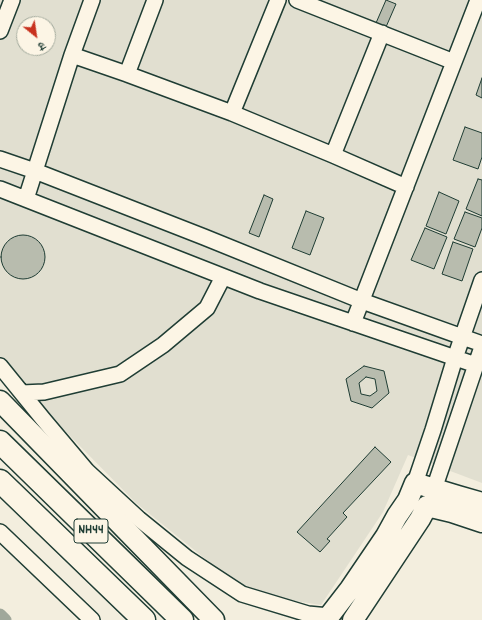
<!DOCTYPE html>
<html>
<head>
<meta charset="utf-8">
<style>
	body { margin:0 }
	#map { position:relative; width:482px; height:620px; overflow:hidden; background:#f3eede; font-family:Dekko,"Playpen Sans Deva",sans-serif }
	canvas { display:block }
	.north { position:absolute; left:16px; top:16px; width:40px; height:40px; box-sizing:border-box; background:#fcf5e5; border:1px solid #a4ab9e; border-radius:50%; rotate:150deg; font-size:11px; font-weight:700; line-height:16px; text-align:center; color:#1f3d34 }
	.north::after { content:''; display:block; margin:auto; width:14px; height:18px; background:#c8321e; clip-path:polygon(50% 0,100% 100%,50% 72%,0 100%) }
</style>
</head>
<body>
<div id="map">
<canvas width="482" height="620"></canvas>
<div class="north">उ</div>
</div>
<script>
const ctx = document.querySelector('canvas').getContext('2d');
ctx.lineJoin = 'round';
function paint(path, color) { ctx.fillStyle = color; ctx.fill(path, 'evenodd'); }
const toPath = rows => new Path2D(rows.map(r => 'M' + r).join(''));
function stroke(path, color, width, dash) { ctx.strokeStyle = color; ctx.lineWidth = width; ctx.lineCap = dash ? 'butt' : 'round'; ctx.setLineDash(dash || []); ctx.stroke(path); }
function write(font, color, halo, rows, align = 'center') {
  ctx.font = font + ' Dekko,sans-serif'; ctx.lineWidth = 3; ctx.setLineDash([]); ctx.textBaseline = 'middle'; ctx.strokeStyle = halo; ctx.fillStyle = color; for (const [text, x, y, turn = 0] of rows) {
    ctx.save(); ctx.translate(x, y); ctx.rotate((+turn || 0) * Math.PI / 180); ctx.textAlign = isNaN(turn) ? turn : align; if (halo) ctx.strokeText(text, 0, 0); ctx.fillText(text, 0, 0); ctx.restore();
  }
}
paint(toPath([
	[0,0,482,0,482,483,408,455,383,512,321,605,249,594,136,503,0,365],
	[24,24,48,24,48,48,24,48]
]), '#e1dfd0');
stroke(toPath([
	[0,615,5,620]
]), '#a0a89b', 13);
const building = toPath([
	[386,0,396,4,386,27,376,23,386,0],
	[482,78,482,98,476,95,482,78],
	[465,127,482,133,482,157,478,169,453,160,465,127],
	[478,179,482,180,482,216,466,209,478,179],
	[439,192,459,201,446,234,426,226,439,192],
	[264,195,273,199,259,237,249,233,264,195],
	[306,211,324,218,310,255,292,248,306,211],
	[465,212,482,218,482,228,475,247,454,239,465,212],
	[425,228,447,237,434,269,411,260,425,228],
	'1 257a22 22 0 1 1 44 0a22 22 0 1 1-44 0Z',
	[453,242,473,249,462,281,442,274,453,242],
	[364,366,384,371,389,393,372,408,351,401,346,379,364,366],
	[366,377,375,379,377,391,370,396,361,394,359,383,366,377],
	[375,447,391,462,343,513,347,517,327,539,330,541,320,552,297,532,375,447]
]);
paint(building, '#b8bcae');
stroke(building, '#1f3d34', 1);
const minor = toPath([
	[297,0,454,62],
	[0,31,12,0],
	[72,55,127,74,232,113,333,155,406,187],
	[127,74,155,0],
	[232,113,278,0],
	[333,155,382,33],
	[0,159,35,171,204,237,362,301,482,344],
	[0,189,260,291,476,365],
	[26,199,72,55,92,0],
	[353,323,478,0],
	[0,366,43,419,87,471,139,519,187,558,242,594,308,614,329,616],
	[22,393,44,392,120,374,163,345,207,308,223,277],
	[415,483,433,430,455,358,482,280],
	[434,489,482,347],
	[0,532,92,620]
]);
const major = toPath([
	[0,401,214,620],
	[326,620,350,589,386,536,397,516,408,500,415,483,458,496,482,503],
	[353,620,420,519,427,506,452,512,482,522]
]);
const highway = toPath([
	[0,442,182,620],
	[0,481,144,620]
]);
stroke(minor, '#1f3d34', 18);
stroke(major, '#1f3d34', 23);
stroke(highway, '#1f3d34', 25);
stroke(minor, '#fcf5e5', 15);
stroke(major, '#fcf5e5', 20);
stroke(highway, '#fcf5e5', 22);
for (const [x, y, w] of [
	[91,531,34]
]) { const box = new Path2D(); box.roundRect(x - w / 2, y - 12, w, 24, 3); ctx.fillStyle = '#fcf5e5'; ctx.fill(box); stroke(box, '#1f3d34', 1); }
write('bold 14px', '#1f3d34', null, [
	["NH44",91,531]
]);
</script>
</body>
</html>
